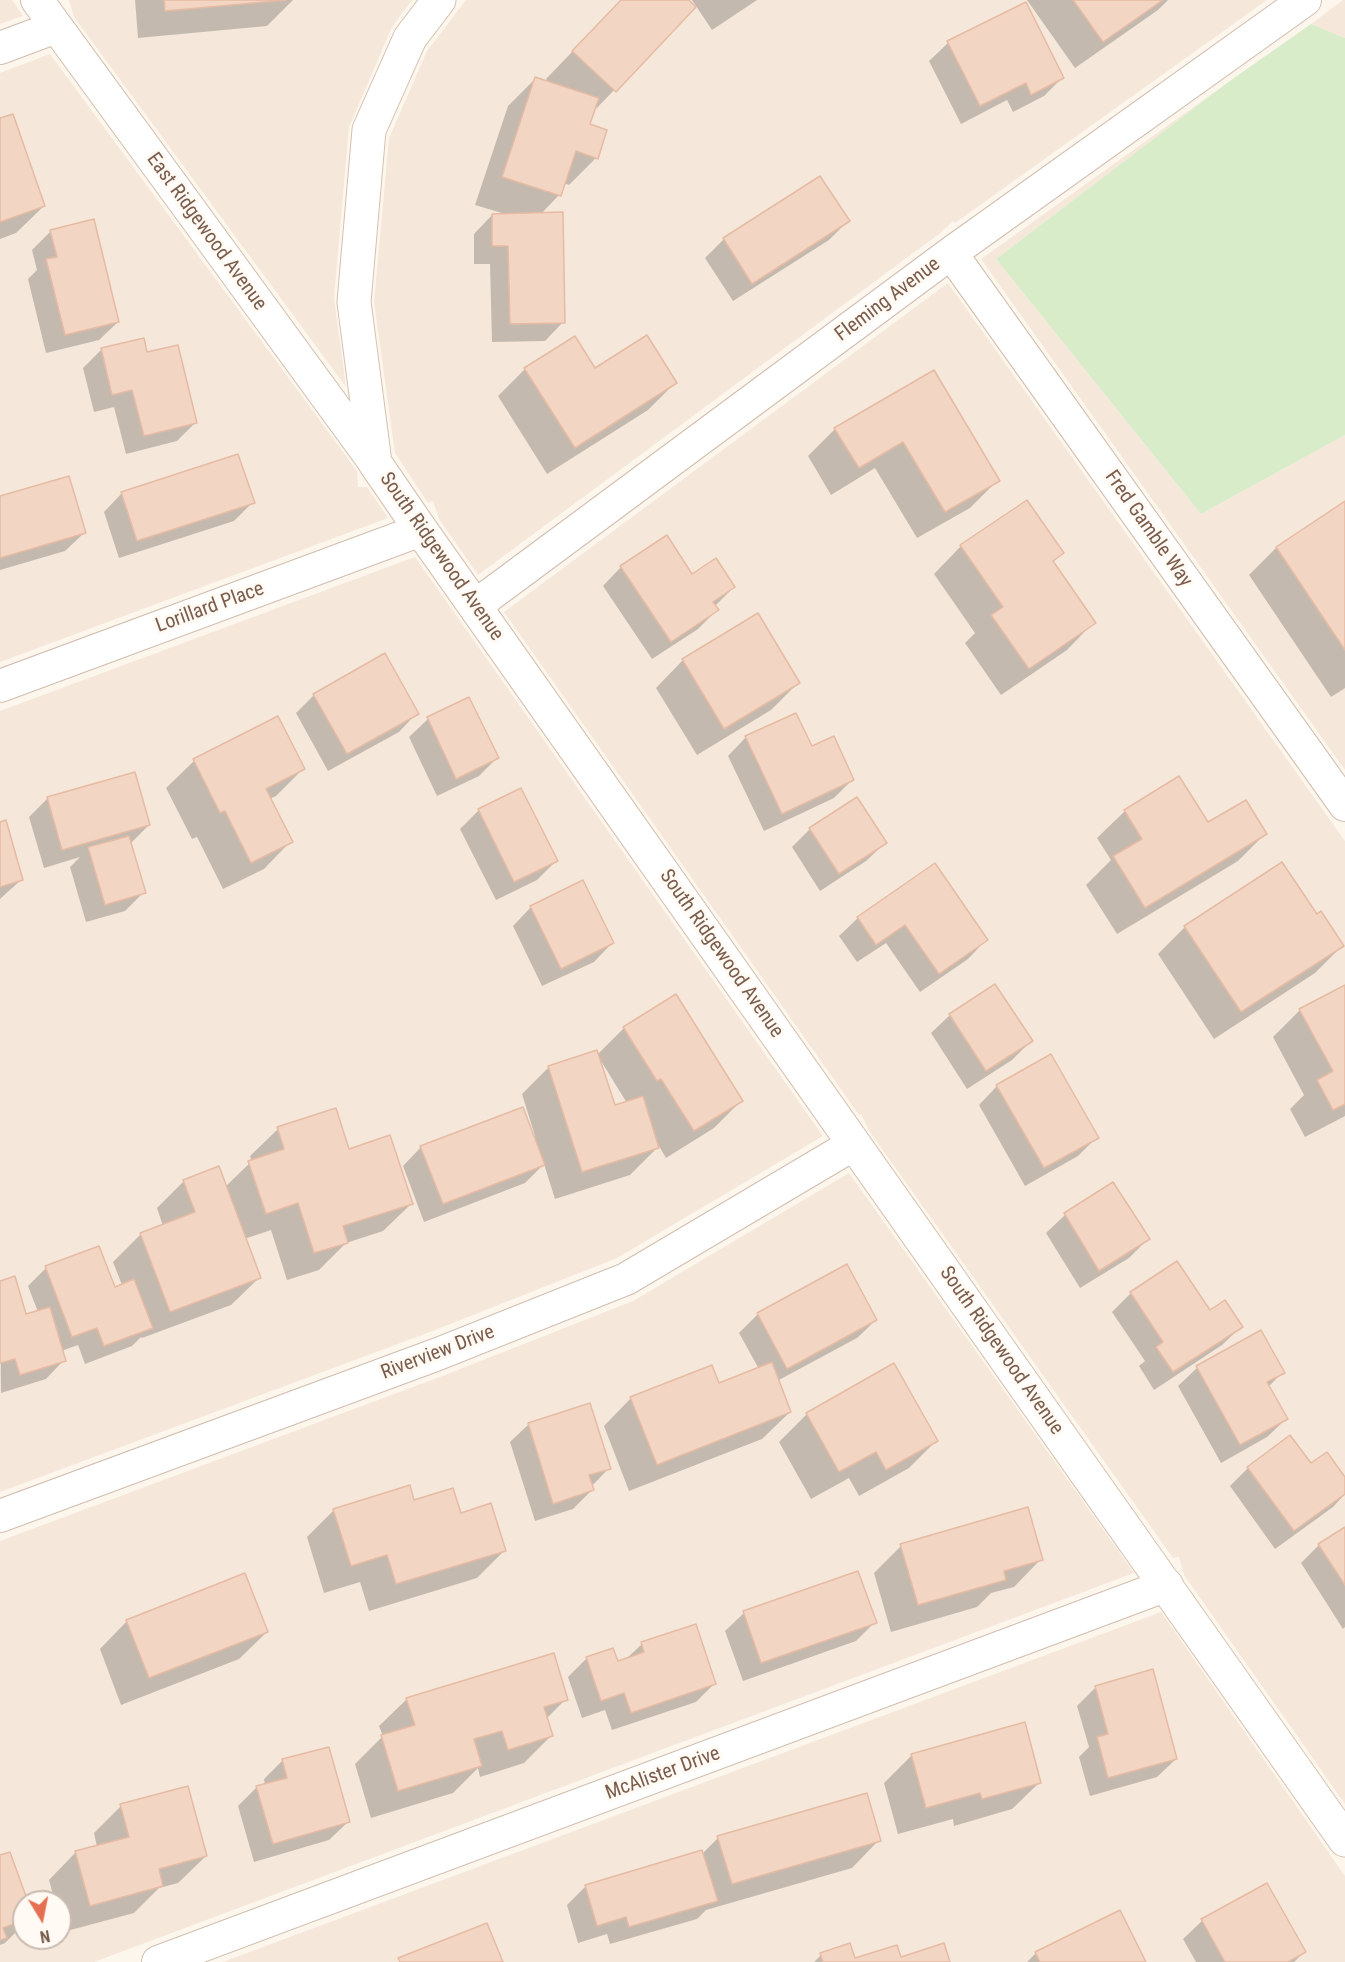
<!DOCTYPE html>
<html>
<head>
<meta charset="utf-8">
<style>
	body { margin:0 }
	#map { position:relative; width:1345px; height:1962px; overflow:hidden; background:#fdf6ec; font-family:"Roboto Condensed",sans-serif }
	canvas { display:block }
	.north { position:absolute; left:12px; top:1890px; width:60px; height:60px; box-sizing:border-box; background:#fffaf3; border:2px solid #cabbb1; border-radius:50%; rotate:170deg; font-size:16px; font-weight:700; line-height:24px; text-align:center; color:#7a5c4d }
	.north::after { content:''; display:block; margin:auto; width:21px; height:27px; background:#e76f51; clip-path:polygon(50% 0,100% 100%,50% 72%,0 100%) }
</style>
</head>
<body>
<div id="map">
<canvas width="1345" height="1962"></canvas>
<div class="north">N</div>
</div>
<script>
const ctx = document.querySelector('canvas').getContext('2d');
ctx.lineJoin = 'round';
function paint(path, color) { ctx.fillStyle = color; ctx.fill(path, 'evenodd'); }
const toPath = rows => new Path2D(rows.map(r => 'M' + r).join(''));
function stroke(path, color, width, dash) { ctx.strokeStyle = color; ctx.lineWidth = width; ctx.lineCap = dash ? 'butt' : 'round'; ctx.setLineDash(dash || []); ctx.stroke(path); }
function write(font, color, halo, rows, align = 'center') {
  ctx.font = font + ' "Roboto Condensed",sans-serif'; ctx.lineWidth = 6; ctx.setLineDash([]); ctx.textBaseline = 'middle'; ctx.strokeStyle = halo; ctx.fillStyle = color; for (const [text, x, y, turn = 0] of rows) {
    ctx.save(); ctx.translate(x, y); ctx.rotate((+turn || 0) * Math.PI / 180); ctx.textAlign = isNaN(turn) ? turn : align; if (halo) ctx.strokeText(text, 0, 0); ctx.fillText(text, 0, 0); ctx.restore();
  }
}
paint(toPath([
	[0,0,12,0,23,16,0,24],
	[69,0,412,0,392,27,349,127,334,298,346,387,74,17],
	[466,0,1267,0,955,223,953,221,939,234,478,575,439,519,433,501,428,503,395,453,374,302,389,138,427,51],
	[1343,0,1345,0,1345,38,1311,24],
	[50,54,357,471,358,487,367,487,388,518,0,662,0,73],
	[1227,83,996,259,1201,514,1345,435,1345,770,981,259],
	[948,283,1345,841,1345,1804,1184,1575,1179,1557,1173,1558,870,1132,861,1114,859,1115,504,612],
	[415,557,823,1136,617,1258,430,1332,0,1492,0,711],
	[849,1173,1134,1573,94,1962,0,1962,0,1541,445,1375,633,1301],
	[24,1902,60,1902,60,1938,24,1938],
	[1161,1612,1345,1876,1345,1962,223,1962]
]), '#f5e8da');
paint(toPath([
	[1311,24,1345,38,1345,435,1201,514,996,259,1227,83]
]), '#d8ecc9');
paint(toPath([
	[135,0,293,0,267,26,138,38],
	[622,0,687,0,694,7,593,112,588,125,596,158,569,185,564,183,559,195,541,214,563,322,545,341,492,342,490,264,474,264,474,234,492,215,505,214,475,205,508,106,535,79,551,84,546,79],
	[692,0,757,0,712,30],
	[1027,0,1168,0,1158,10,1075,68],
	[948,43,1063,77,1044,96,1013,112,1007,100,961,124,929,61],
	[0,120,44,206,16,233,0,239],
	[820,178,848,221,829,240,733,301,705,258,724,239],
	[51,231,118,322,99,340,46,353,28,279,37,270,32,250],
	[101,350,146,354,196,422,177,441,126,454,114,407,94,412,83,368],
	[525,369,675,383,648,410,547,474,498,396],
	[934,372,998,480,970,508,917,538,875,468,831,495,808,456,835,429],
	[122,493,253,502,234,521,119,558,104,512],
	[0,498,84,533,65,551,0,570],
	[1345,502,1345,688,1331,697,1249,575,1276,548],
	[961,546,1062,553,1052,563,1094,622,1067,650,1001,695,965,643,975,633,934,574],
	[621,567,692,576,734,587,714,607,717,610,698,629,652,659,603,586],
	[683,660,799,682,771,710,697,755,656,688],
	[314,695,417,713,399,732,328,771,296,713],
	[469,699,498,757,479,776,437,796,409,737,428,719],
	[746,737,811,748,852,780,834,798,764,831,728,756],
	[194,761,303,769,276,796,270,799,291,841,264,869,223,889,197,837,192,839,166,788],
	[520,790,556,861,537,880,496,900,460,829,479,810],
	[48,798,149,825,130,844,144,892,125,911,86,922,70,867,80,857,44,868,29,817],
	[1125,811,1207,824,1265,834,1238,861,1117,934,1086,885,1111,860,1097,838],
	[0,823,21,880,0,899],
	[810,829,885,843,866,861,820,891,792,847],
	[935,865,986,940,968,959,920,992,886,943,857,962,839,936,858,918],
	[531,907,612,943,594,962,542,986,513,926],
	[1316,917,1342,946,1315,973,1214,1039,1158,954,1185,927],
	[1345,986,1345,1116,1305,1137,1290,1109,1304,1095,1273,1037,1300,1010],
	[950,1015,1031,1041,1012,1060,967,1089,931,1033],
	[624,1028,741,1101,714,1128,666,1158,659,1146,630,1175,555,1199,544,1164,525,1183,424,1222,403,1166,421,1147,535,1136,522,1094,549,1067,597,1055],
	[601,1061,627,1103,614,1107],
	[997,1086,1097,1137,1078,1156,1025,1186,979,1105],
	[278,1129,348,1150,411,1204,383,1231,346,1243,319,1270,287,1280,271,1230,244,1239,259,1278,231,1305,142,1338,141,1337,132,1346,85,1364,78,1345,61,1351,64,1360,46,1379,1,1393,0,1283,25,1316,38,1312,28,1286,46,1268,114,1289,122,1285,113,1262,141,1234,163,1226,157,1208,184,1181,225,1187,252,1161,250,1156],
	[1113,1184,1148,1239,1129,1258,1080,1288,1046,1233,1065,1215],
	[846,1266,876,1320,857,1338,777,1381,790,1412,762,1439,629,1491,604,1426,631,1398,718,1385,759,1369,739,1333,757,1315],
	[1131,1293,1209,1312,1241,1327,1222,1345,1154,1390,1139,1366,1145,1361,1112,1312],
	[1261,1332,1283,1372,1268,1387,1286,1419,1267,1437,1221,1463,1178,1386,1197,1368],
	[894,1365,936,1441,909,1468,859,1496,849,1478,811,1499,779,1442,806,1415],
	[529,1424,609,1468,591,1487,592,1490,573,1509,535,1521,510,1442],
	[1311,1465,1345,1480,1345,1494,1333,1507,1275,1549,1230,1486,1248,1468],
	[413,1501,460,1514,504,1551,477,1578,369,1611,360,1582,324,1593,307,1537,334,1510],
	[1345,1528,1345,1627,1343,1629,1301,1563,1319,1545],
	[901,1546,1041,1559,1014,1587,991,1593,977,1607,891,1632,874,1573],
	[744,1613,875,1622,856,1641,743,1681,725,1631],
	[127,1621,267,1632,239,1659,121,1705,100,1649],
	[642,1644,714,1684,696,1702,612,1730,605,1710,582,1718,568,1677,587,1658,617,1663,625,1660],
	[1096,1687,1176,1759,1157,1777,1090,1796,1079,1757,1089,1747,1077,1706],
	[407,1699,566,1699,546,1719,551,1736,524,1763,480,1777,478,1768,453,1793,371,1818,355,1764,383,1736,379,1726],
	[328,1748,348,1822,329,1840,254,1862,238,1806,257,1787,265,1785,264,1779,282,1761],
	[912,1755,1040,1782,1012,1809,954,1826,953,1819,898,1834,884,1783],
	[121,1806,206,1856,178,1883,159,1888,134,1913,63,1932,60,1922,60,1902,55,1902,49,1880,76,1852,97,1847,94,1833],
	[718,1838,879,1840,852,1868,706,1910,697,1919,610,1944,607,1934,578,1943,567,1905,586,1886,702,1854],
	[0,1857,27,1902,24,1902,24,1924,5,1943,0,1945],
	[1266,1885,1304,1952,1294,1962,1196,1962,1183,1939,1202,1921],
	[1036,1953,1145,1962,1027,1962],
	[821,1955,854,1960,900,1959,949,1962,814,1962]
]), '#0003');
const building = toPath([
	[164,0,286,0,165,11,164,0],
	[621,0,689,0,696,7,616,92,572,51,621,0],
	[1073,0,1163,0,1103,42,1073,0],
	[1026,2,1064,78,1031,95,1026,83,980,106,947,41,1026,2],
	[535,77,599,98,590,124,607,130,598,159,576,151,561,196,502,177,535,77],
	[13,114,45,206,0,222,0,118,13,114],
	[820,176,850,221,752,284,723,238,820,176],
	[563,212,565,323,510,324,508,246,492,246,492,214,563,212],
	[94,219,119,322,65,335,46,259,57,257,50,230,94,219],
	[647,335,677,383,575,448,524,368,575,336,595,368,647,335],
	[144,338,147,352,178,345,197,423,144,436,132,390,112,395,101,348,144,338],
	[934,370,1000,481,945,512,903,442,859,468,834,428,934,370],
	[238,454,255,503,137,541,121,492,238,454],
	[69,476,86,533,0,558,0,496,69,476],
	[1027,500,1064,553,1053,561,1096,623,1029,669,991,615,1003,607,960,545,1027,500],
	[1345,501,1345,650,1276,547,1345,501],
	[667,535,692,574,716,558,735,587,713,602,719,610,671,642,620,566,667,535],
	[758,613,800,683,724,729,682,659,758,613],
	[385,653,419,714,347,754,313,694,385,653],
	[469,697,499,758,456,779,427,717,469,697],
	[796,713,812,746,834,736,854,780,782,814,745,736,796,713],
	[278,716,305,769,266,789,293,842,251,863,225,811,220,813,193,759,278,716],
	[135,772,150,825,62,850,47,797,135,772],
	[1179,776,1208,822,1246,800,1267,834,1145,908,1113,856,1142,839,1124,810,1179,776],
	[521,788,558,861,514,882,478,809,521,788],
	[857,797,887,843,839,874,809,828,857,797],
	[6,820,23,880,0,887,0,822,6,820],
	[129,836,146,893,105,905,88,847,129,836],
	[1282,862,1317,914,1321,911,1344,946,1241,1012,1184,926,1282,862],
	[935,863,988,940,939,974,905,925,876,945,857,917,935,863],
	[583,880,614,943,561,969,530,906,583,880],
	[995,984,1033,1041,986,1071,949,1014,995,984],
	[1345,985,1345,1104,1333,1110,1317,1080,1333,1071,1299,1009,1345,985],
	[676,994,743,1101,694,1131,661,1079,657,1081,623,1027,676,994],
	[597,1050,615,1105,643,1096,659,1148,582,1172,548,1066,597,1050],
	[1051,1054,1099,1138,1044,1168,996,1085,1051,1054],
	[523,1107,545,1165,443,1204,420,1146,523,1107],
	[336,1108,349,1149,390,1135,413,1204,343,1226,348,1243,314,1253,298,1203,266,1214,248,1161,284,1149,277,1127,336,1108],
	[219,1166,261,1278,170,1312,140,1233,195,1212,183,1180,219,1166],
	[1113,1182,1150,1239,1099,1271,1064,1213,1113,1182],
	[99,1246,115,1287,134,1279,153,1328,104,1346,97,1328,72,1337,45,1266,99,1246],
	[1177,1261,1210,1310,1225,1300,1243,1327,1173,1372,1156,1347,1163,1342,1130,1292,1177,1261],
	[847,1264,877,1320,787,1369,757,1313,847,1264],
	[15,1276,26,1314,50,1307,66,1361,20,1375,15,1359,0,1363,0,1281,15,1276],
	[1261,1330,1285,1373,1267,1382,1288,1419,1240,1445,1196,1366,1261,1330],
	[772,1362,791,1412,657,1465,630,1397,712,1365,719,1383,772,1362],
	[894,1363,938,1441,886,1470,876,1452,839,1472,806,1413,894,1363],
	[590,1403,611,1469,589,1475,594,1490,553,1504,528,1423,590,1403],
	[1290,1435,1311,1463,1327,1452,1345,1477,1345,1494,1294,1531,1247,1467,1290,1435],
	[410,1485,414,1500,453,1488,461,1513,491,1503,506,1551,396,1584,387,1555,351,1566,333,1509,410,1485],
	[1028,1507,1043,1560,1004,1571,1006,1580,918,1605,900,1544,1028,1507],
	[1345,1527,1345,1585,1318,1544,1345,1527],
	[858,1571,877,1623,761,1663,743,1611,858,1571],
	[245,1573,268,1632,149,1678,126,1620,245,1573],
	[696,1624,716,1684,631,1713,624,1693,601,1701,586,1657,613,1648,618,1661,644,1652,641,1642,696,1624],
	[554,1653,568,1700,544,1707,553,1736,508,1750,502,1731,474,1739,482,1766,398,1791,381,1735,415,1725,406,1698,554,1653],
	[1153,1669,1177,1759,1108,1778,1097,1737,1108,1734,1095,1686,1153,1669],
	[1025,1722,1041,1783,982,1799,980,1793,926,1808,911,1754,1025,1722],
	[329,1747,350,1822,273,1844,256,1786,287,1778,282,1759,329,1747],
	[188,1786,207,1856,159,1869,163,1886,90,1906,75,1851,129,1837,120,1804,188,1786],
	[867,1793,881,1841,732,1884,717,1836,867,1793],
	[702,1850,718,1901,629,1927,626,1917,597,1926,585,1885,702,1850],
	[10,1852,28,1902,24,1902,24,1920,3,1928,7,1938,0,1940,0,1855,10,1852],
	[1267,1883,1306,1952,1288,1962,1225,1962,1201,1919,1267,1883],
	[1120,1910,1146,1962,1040,1962,1035,1952,1120,1910],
	[487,1923,503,1962,400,1962,398,1958,487,1923],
	[850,1943,855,1958,897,1945,901,1957,944,1943,950,1962,823,1962,820,1953,850,1943]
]);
paint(building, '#f3d5c3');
stroke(building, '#e6bba3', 1.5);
const street = toPath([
	[37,0,375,463],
	[0,48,56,27],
	[951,253,1345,805],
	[475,606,951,253,1305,0],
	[0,686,421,530],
	[0,1516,438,1354,626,1279,854,1144],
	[158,1962,1167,1585]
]);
const secondary = toPath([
	[439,0,410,38,369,130,354,302,375,463,421,530,1345,1840]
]);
stroke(street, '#d1beb0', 34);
stroke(secondary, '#d6c0b0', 35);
stroke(street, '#fff', 32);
stroke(secondary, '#fff', 33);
write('20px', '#7a5c4d', '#fffaf3', [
	["East Ridgewood Avenue",206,232,54],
	["Fleming Avenue",888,300,-37],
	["Fred Gamble Way",1148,529,55],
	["South Ridgewood Avenue",441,557,55],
	["Lorillard Place",210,608,-20],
	["South Ridgewood Avenue",721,954,55],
	["South Ridgewood Avenue",1001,1351,55],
	["Riverview Drive",438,1353,-21],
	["McAlister Drive",663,1774,-20]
]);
</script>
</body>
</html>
